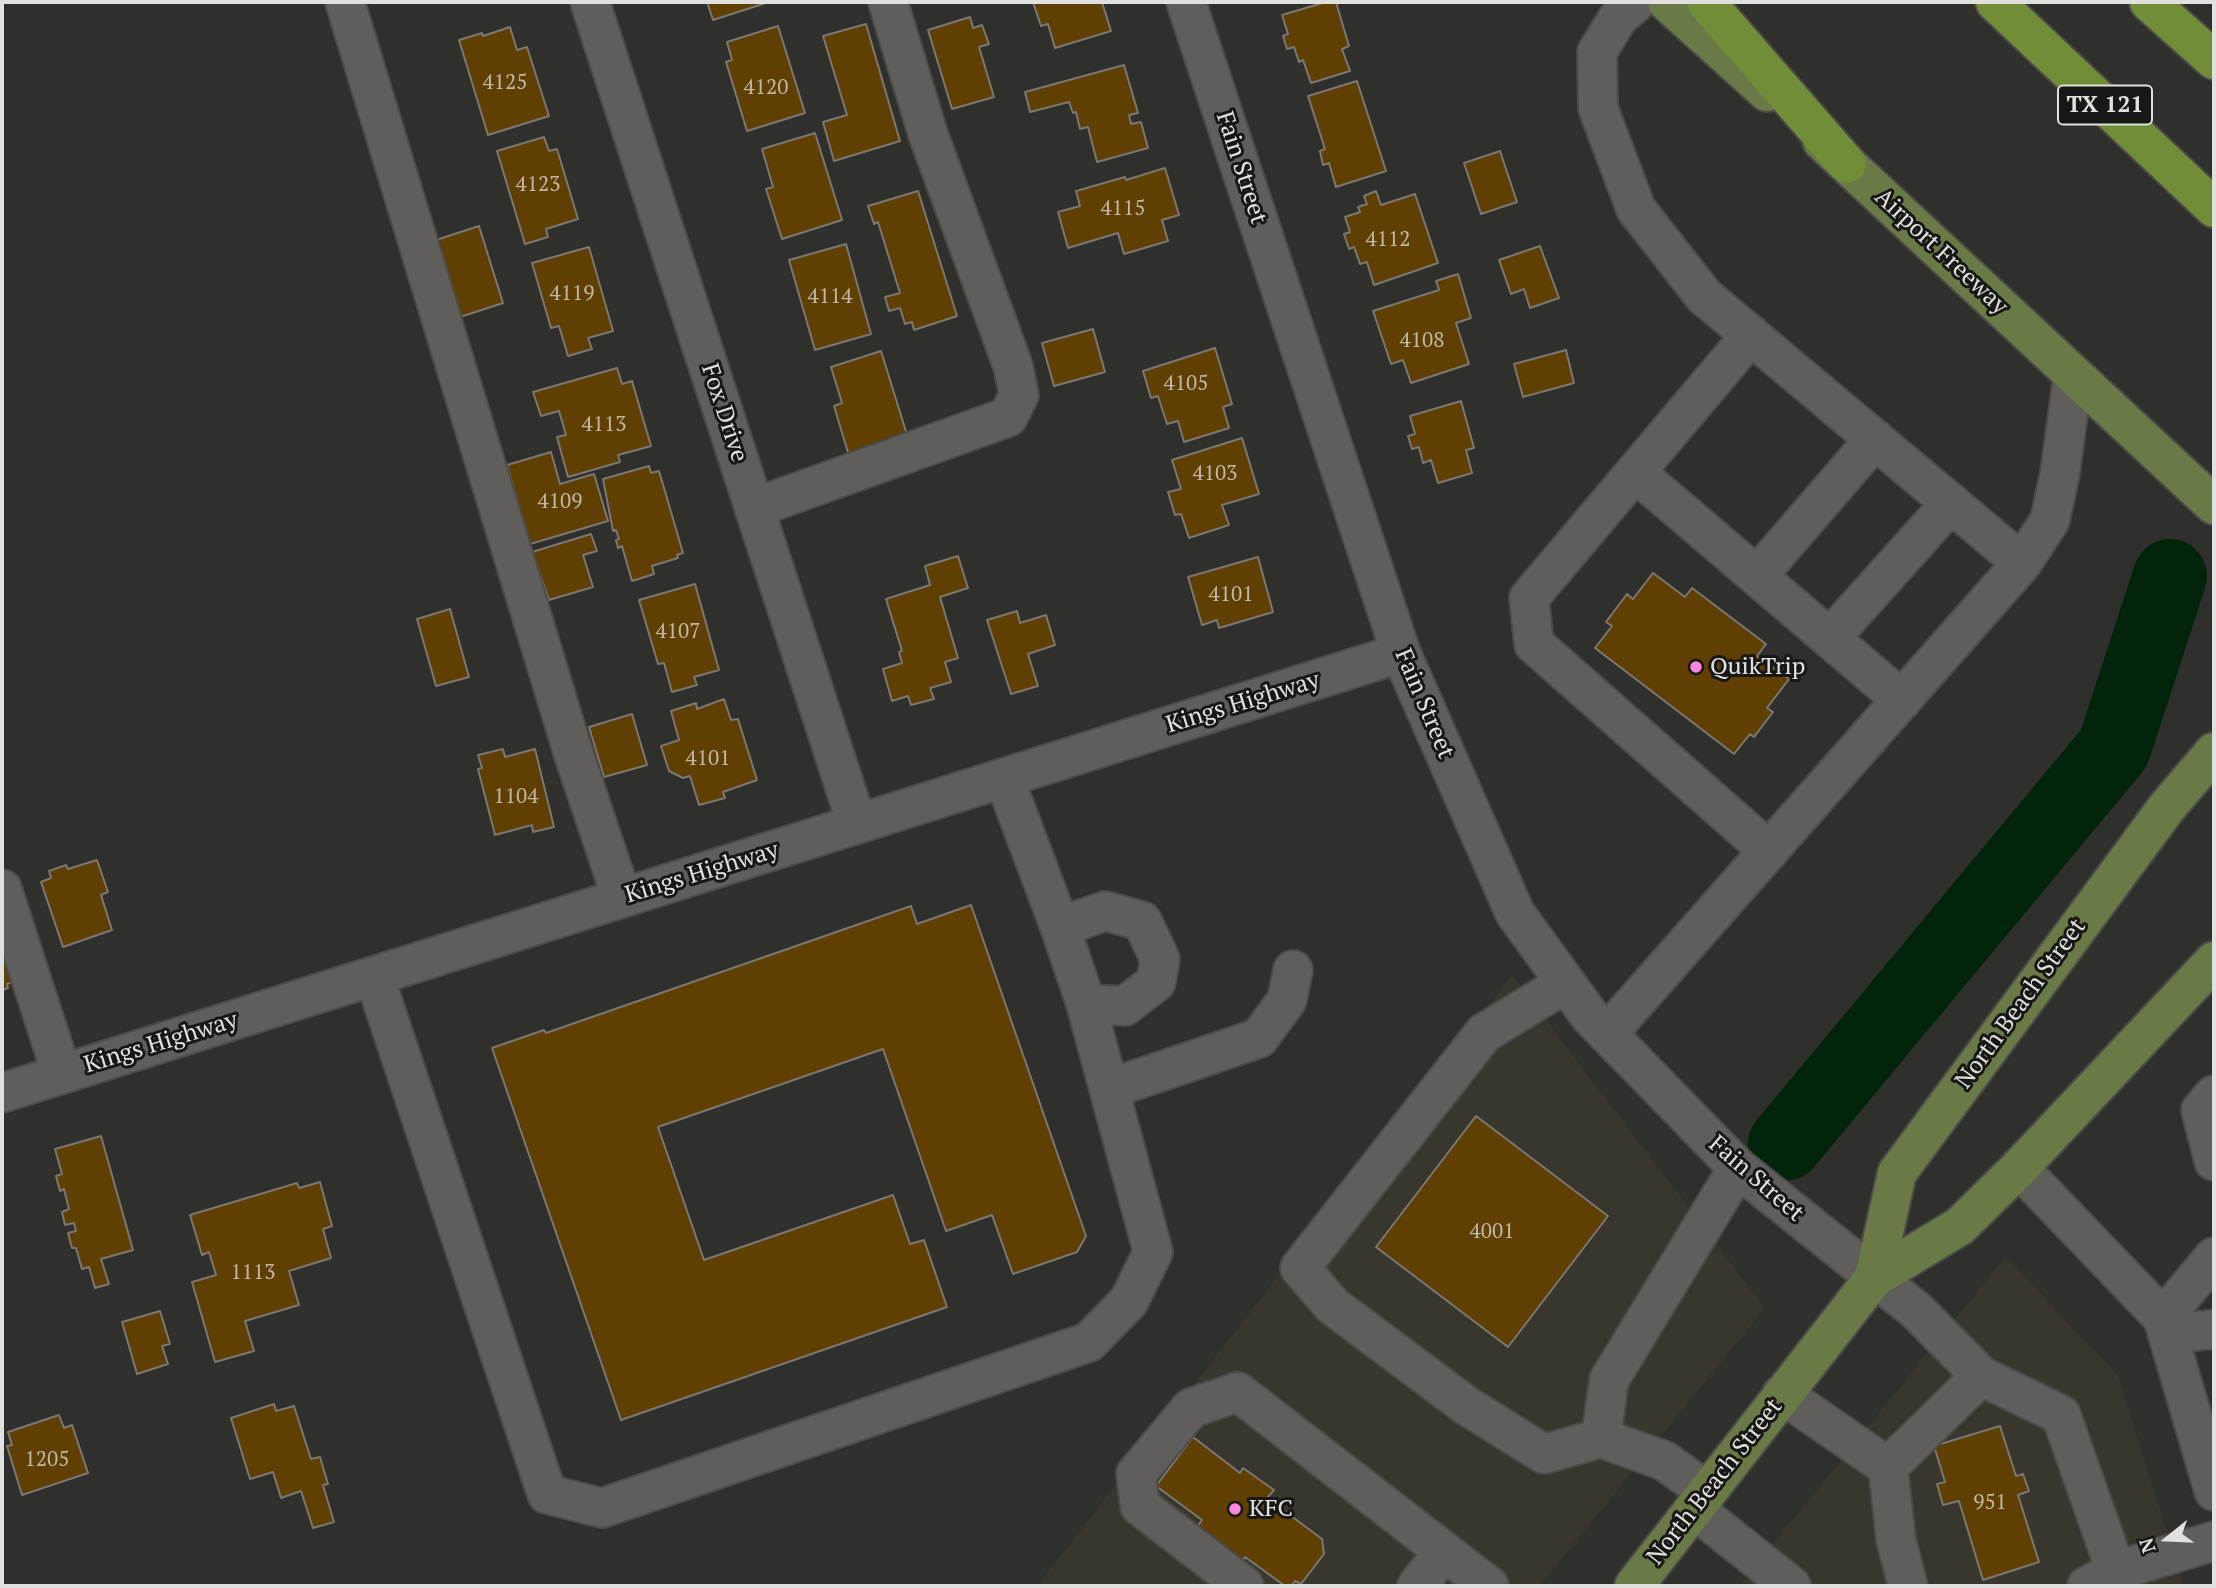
<!DOCTYPE html>
<html>
<head>
<meta charset="utf-8">
<style>
	body { margin:0 }
	#map { position:relative; width:2216px; height:1588px; overflow:hidden; background:#2f2f2c; font-family:"PT Serif",serif }
	canvas { display:block }
	.frame { position:absolute; inset:0; border:4px solid #e0e0de; pointer-events:none }
	.north { position:absolute; left:2132px; top:1504px; width:70px; height:70px; -webkit-text-stroke:5px #171715; paint-order:stroke; rotate:252deg; font-size:19px; font-weight:700; line-height:28px; text-align:center; color:#e0e0de }
	.north::after { content:''; display:block; margin:auto; width:24px; height:32px; background:#e0e0de; clip-path:polygon(50% 0,100% 100%,50% 72%,0 100%) }
</style>
</head>
<body>
<div id="map">
<canvas width="2216" height="1588"></canvas>
<div class="frame"></div>
<div class="north">N</div>
</div>
<script>
const ctx = document.querySelector('canvas').getContext('2d');
ctx.lineJoin = 'round';
function paint(path, color) { ctx.fillStyle = color; ctx.fill(path, 'evenodd'); }
const toPath = rows => new Path2D(rows.map(r => 'M' + r).join(''));
function stroke(path, color, width, dash) { ctx.strokeStyle = color; ctx.lineWidth = width; ctx.lineCap = dash ? 'butt' : 'round'; ctx.setLineDash(dash || []); ctx.stroke(path); }
function write(font, color, halo, rows, align = 'center') {
  ctx.font = font + ' "PT Serif",serif'; ctx.lineWidth = 6; ctx.setLineDash([]); ctx.textBaseline = 'middle'; ctx.strokeStyle = halo; ctx.fillStyle = color; for (const [text, x, y, turn = 0] of rows) {
    ctx.save(); ctx.translate(x, y); ctx.rotate((+turn || 0) * Math.PI / 180); ctx.textAlign = isNaN(turn) ? turn : align; if (halo) ctx.strokeText(text, 0, 0); ctx.fillText(text, 0, 0); ctx.restore();
  }
}
paint(toPath([
	[1512,975,1765,1308,1540,1586,1037,1586],
	[2006,1256,2118,1376,2184,1586,1739,1586]
]), '#38362d');
stroke(toPath([
	[1785,1144,2114,748,2170,576]
]), '#01240a', 74);
const building = toPath([
	[707,2,769,2,713,20,707,2],
	[1033,2,1102,2,1111,31,1055,48,1048,24,1041,26,1033,2],
	[1326,2,1336,2,1349,46,1342,49,1350,71,1311,83,1303,60,1299,62,1294,47,1287,49,1283,36,1288,34,1282,15,1326,2],
	[970,17,973,28,982,25,989,44,979,47,994,97,952,109,928,30,970,17],
	[866,24,900,141,834,161,823,122,847,115,823,36,866,24],
	[778,26,805,113,747,131,726,62,732,60,727,42,778,26],
	[510,27,517,50,527,47,549,116,488,135,459,40,482,33,483,36,510,27],
	[1124,65,1138,113,1129,115,1131,124,1141,122,1148,148,1097,162,1088,127,1080,129,1076,112,1073,113,1069,102,1030,112,1025,92,1124,65],
	[1357,81,1386,171,1336,187,1329,163,1323,165,1320,151,1325,149,1308,96,1357,81],
	[815,133,842,220,782,239,766,189,773,187,762,149,815,133],
	[544,137,549,151,557,149,578,219,546,229,548,237,525,244,497,151,544,137],
	[1500,151,1517,202,1481,214,1464,163,1500,151],
	[1165,168,1179,215,1162,220,1168,241,1124,254,1118,233,1068,248,1058,212,1080,206,1076,191,1125,177,1126,180,1165,168],
	[918,191,957,316,914,330,912,322,905,324,900,308,889,311,885,297,900,293,878,222,874,224,868,206,918,191],
	[1376,191,1381,205,1415,194,1438,263,1374,285,1367,262,1360,264,1354,247,1349,249,1344,234,1350,232,1345,217,1360,212,1358,207,1367,204,1364,196,1376,191],
	[479,226,503,303,460,317,436,240,479,226],
	[846,244,871,334,815,350,789,260,846,244],
	[1540,246,1559,298,1530,308,1524,289,1511,294,1499,260,1540,246],
	[589,247,613,331,588,338,592,349,568,356,559,326,551,328,532,263,589,247],
	[1458,274,1471,318,1456,323,1469,364,1411,383,1403,360,1391,364,1373,311,1439,290,1436,281,1458,274],
	[1093,329,1105,372,1054,386,1042,343,1093,329],
	[1215,348,1232,404,1223,407,1229,428,1184,442,1178,421,1167,424,1158,396,1151,398,1143,371,1215,348],
	[1566,350,1574,383,1523,397,1514,364,1566,350],
	[881,351,908,438,849,456,834,406,842,403,831,367,881,351],
	[617,368,622,384,632,381,651,446,618,455,620,462,568,477,557,437,566,435,559,411,541,416,533,392,617,368],
	[1461,401,1474,448,1466,450,1472,473,1438,483,1431,460,1423,463,1419,447,1412,449,1408,436,1415,434,1410,416,1461,401],
	[1242,438,1259,494,1222,505,1229,525,1189,538,1181,514,1175,515,1168,492,1181,489,1172,460,1242,438],
	[551,452,560,484,594,474,608,521,530,544,507,465,551,452],
	[649,466,651,473,659,471,683,553,677,555,678,558,652,566,654,574,632,581,622,546,618,548,616,540,619,539,616,530,613,531,603,479,649,466],
	[591,534,597,551,583,555,593,587,549,600,532,552,591,534],
	[958,556,968,588,940,597,958,658,945,662,951,682,930,688,934,699,911,705,908,696,892,701,883,669,902,663,899,652,902,651,886,599,930,585,925,566,958,556],
	[1258,557,1273,612,1219,628,1217,620,1202,625,1188,577,1258,557],
	[1653,573,1685,597,1692,588,1766,644,1757,656,1789,679,1767,708,1773,712,1754,737,1750,734,1734,754,1595,648,1612,626,1606,622,1627,594,1633,599,1653,573],
	[695,584,719,670,694,677,697,685,672,692,664,663,658,664,639,600,695,584],
	[450,609,469,677,436,686,417,619,450,609],
	[1017,611,1020,623,1046,615,1055,645,1028,654,1038,686,1011,694,987,620,1017,611],
	[724,699,731,720,738,719,757,780,723,792,725,798,699,805,690,776,683,778,669,771,661,746,679,740,671,711,696,703,697,709,724,699],
	[632,714,647,765,604,777,589,727,632,714],
	[503,749,505,757,535,749,554,827,533,832,532,825,495,835,478,769,482,768,478,755,503,749],
	[97,860,108,892,101,895,112,930,63,947,41,882,51,878,49,871,66,865,68,869,97,860],
	[971,905,1086,1236,1077,1252,1013,1274,992,1215,946,1231,883,1049,658,1127,704,1260,893,1195,910,1244,924,1240,947,1307,621,1420,492,1048,544,1030,546,1033,911,906,917,924,971,905],
	[2,929,16,981,7,984,8,988,2,990,2,929],
	[1476,1116,1608,1216,1508,1347,1376,1247,1476,1116],
	[101,1136,133,1250,101,1259,109,1284,95,1288,89,1267,82,1269,76,1248,72,1248,68,1233,76,1231,74,1223,65,1225,62,1212,69,1209,64,1189,60,1191,56,1176,62,1174,55,1149,101,1136],
	[320,1182,332,1226,323,1229,331,1258,289,1271,299,1305,245,1321,254,1351,215,1362,192,1282,216,1275,209,1252,202,1255,190,1215,297,1183,299,1188,320,1182],
	[160,1311,170,1344,162,1346,168,1364,137,1374,122,1322,160,1311],
	[274,1404,276,1411,294,1406,311,1459,320,1457,328,1484,323,1485,334,1522,313,1528,301,1491,281,1498,273,1472,250,1479,231,1418,274,1404],
	[59,1415,64,1428,72,1425,88,1473,22,1495,7,1446,12,1445,8,1432,59,1415],
	[2000,1426,2016,1476,2023,1474,2029,1491,2018,1495,2039,1562,1983,1580,1959,1501,1943,1505,1937,1484,1945,1482,1934,1446,2000,1426],
	[1193,1437,1240,1473,1243,1468,1274,1490,1267,1498,1322,1539,1324,1554,1301,1584,1295,1581,1292,1586,1285,1586,1245,1557,1242,1561,1197,1527,1202,1520,1156,1486,1193,1437]
]);
paint(building, '#603f02');
stroke(building, '#7a7774', 2);
const minor = toPath([
	[345,2,573,752,622,898],
	[590,2,857,824],
	[1186,2,1401,653,1515,913,1589,1015,1738,1168,1917,1311,1981,1376,2061,1415,2116,1571,2214,1541],
	[1751,335,1529,598,1534,644,1769,851],
	[1635,472,1902,700],
	[754,508,1008,417,1019,395,1013,366,928,134,888,2],
	[2022,563,2050,520,2060,473,2073,377],
	[1757,576,1875,439],
	[1830,638,1951,503],
	[2,889,62,1074],
	[1060,927,1105,911,1142,921,1160,959,1156,982,1125,1006,1086,1004],
	[374,976,547,1494,602,1508,1089,1342,1129,1301,1153,1252,1086,1004,1060,927,1004,778],
	[1566,983,1484,1033,1300,1268,1333,1306,1467,1406,1544,1454,1601,1438,1665,1461,1707,1492],
	[1607,1034,2022,563,1704,296,1636,209,1598,108,1597,52,1618,18,1636,2],
	[1109,1089,1259,1038,1287,1000,1293,970],
	[2,1093,1401,653],
	[2214,1095,2201,1110,2214,1161],
	[2019,1168,2163,1318,2188,1332,2214,1329],
	[2214,1257,2163,1318,2214,1491],
	[1782,1394,1888,1467,1896,1540,1908,1586],
	[1601,1438,1609,1380,1738,1168],
	[1888,1467,1981,1376],
	[1694,1509,1791,1586],
	[1244,1586,1140,1506,1136,1474,1191,1408,1238,1392,1489,1586],
	[1417,1586,1444,1551],
	[2087,1586,2116,1571]
]);
const major = toPath([
	[1667,2,1767,92],
	[1822,141,2214,505],
	[1874,1278,1897,1173,2167,807,2214,752],
	[1634,1586,1874,1278,1960,1226,2019,1168,2214,961]
]);
const highway = toPath([
	[1706,2,1847,164],
	[1995,2,2214,208],
	[2149,2,2214,60]
]);
stroke(minor, '#4b4b49', 42);
stroke(major, '#4b4b49', 42);
stroke(highway, '#4b4b49', 42);
stroke(minor, '#5f5e5b', 38);
stroke(major, '#6a7a46', 38);
stroke(highway, '#728d38', 38);
for (const [x, y, r, color] of [
	[1696,667,7,"#fd86e1"],
	[1235,1509,7,"#fd86e1"]
]) { const dot = new Path2D(); dot.arc(x, y, r, 0, 2 * Math.PI); ctx.fillStyle = color; ctx.fill(dot); stroke(dot, '#171715', 2.5); }
write('21px', '#c0b8a7', null, [
	["4125",505,83],
	["4120",766,88],
	["4123",538,185],
	["4115",1123,209],
	["4112",1388,240],
	["4119",572,294],
	["4114",830,297],
	["4108",1422,341],
	["4105",1186,384],
	["4113",604,425],
	["4103",1215,474],
	["4109",560,502],
	["4101",1231,595],
	["4107",678,632],
	["4101",708,759],
	["1104",516,797],
	["4001",1492,1232],
	["1113",253,1273],
	["1205",47,1460],
	["951",1990,1503]
]);
for (const [x, y, w] of [
	[2105,105,94]
]) { const box = new Path2D(); box.roundRect(x - w / 2, y - 19.5, w, 39, 5); ctx.fillStyle = '#171715'; ctx.fill(box); stroke(box, '#e0e0de', 2); }
write('bold 23px', '#e0e0de', null, [
	["TX 121",2105,105]
]);
write('24px', '#e0e0de', '#171715', [
	["Fain Street",1241,168,72],
	["Airport Freeway",1941,252,43],
	["Fox Drive",724,413,72],
	["Kings Highway",1243,703,-17],
	["Fain Street",1424,704,67],
	["Kings Highway",702,873,-17],
	["North Beach Street",2021,1004,-54],
	["Kings Highway",161,1043,-17],
	["Fain Street",1756,1179,41],
	["North Beach Street",1715,1482,-52]
]);
write('24px', '#e0e0de', '#171715', [
	["QuikTrip",1710,667],
	["KFC",1249,1509]
], 'left');
</script>
</body>
</html>
